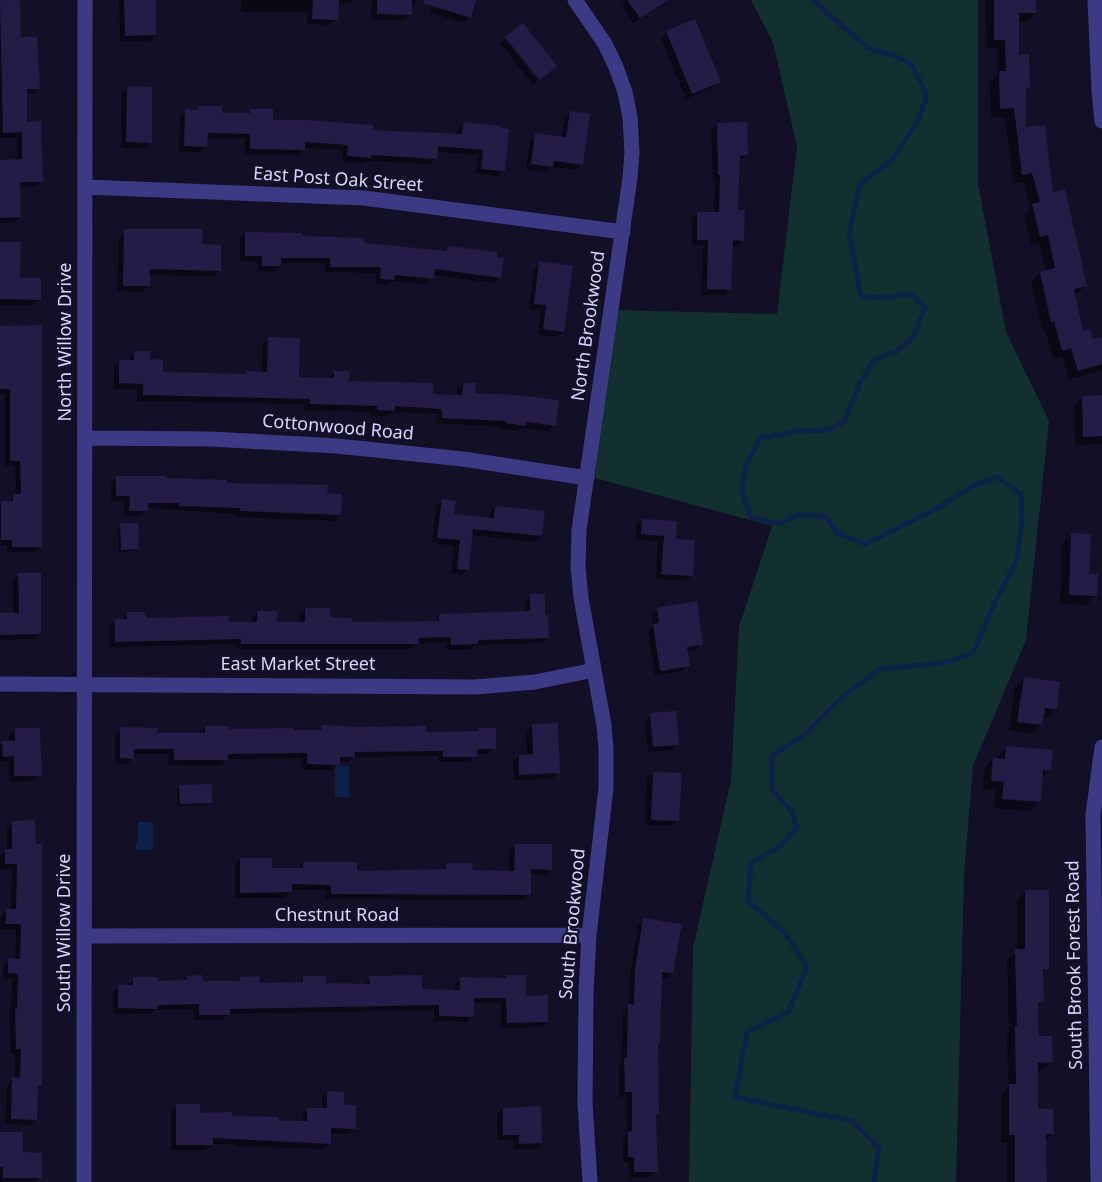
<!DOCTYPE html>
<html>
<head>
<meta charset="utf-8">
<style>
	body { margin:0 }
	canvas { display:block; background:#130f26 }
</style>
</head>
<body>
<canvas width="1102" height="1182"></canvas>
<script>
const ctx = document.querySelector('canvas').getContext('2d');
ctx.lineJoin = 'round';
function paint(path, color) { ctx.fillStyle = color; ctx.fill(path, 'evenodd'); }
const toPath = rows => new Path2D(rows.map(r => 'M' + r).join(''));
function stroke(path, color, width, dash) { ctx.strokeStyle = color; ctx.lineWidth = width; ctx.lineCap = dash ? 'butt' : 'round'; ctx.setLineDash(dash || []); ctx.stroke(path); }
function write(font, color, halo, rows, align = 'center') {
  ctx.font = font + ' "Noto Sans",sans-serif'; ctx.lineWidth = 4.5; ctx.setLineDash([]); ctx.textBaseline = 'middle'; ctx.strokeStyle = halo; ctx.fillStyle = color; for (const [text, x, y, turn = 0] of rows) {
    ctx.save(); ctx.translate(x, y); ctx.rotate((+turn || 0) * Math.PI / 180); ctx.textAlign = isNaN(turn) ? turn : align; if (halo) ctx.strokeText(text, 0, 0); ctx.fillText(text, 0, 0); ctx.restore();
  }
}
paint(toPath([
	[751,0,978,0,978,184,1006,332,1049,421,1026,640,973,766,964,876,956,1182,689,1182,693,948,731,780,739,627,772,526,595,478,611,310,777,314,797,147,773,42]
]), '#12302f');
paint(toPath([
	[335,766,349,766,349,797,335,797],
	[138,822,153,822,153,850,136,850,136,843,138,842]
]), '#0c2248');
paint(toPath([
	[0,0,19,39,39,88,33,94,25,94,26,123,41,181,35,187,19,187,19,217,14,223,0,223,0,161,17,161,17,138,0,138],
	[119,0,154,0,155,35,149,41,120,41],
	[241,0,353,0,349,3,337,3,337,19,331,25,307,24,307,12,241,12],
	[372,0,417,0,412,7,410,14,404,20,371,20],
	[434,0,475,0,469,17,463,23,430,12],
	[625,0,660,0,662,3,633,23,622,6,626,2],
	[985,0,1035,0,1035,13,1026,22,1018,22,1018,56,1028,88,1024,92,1025,129,1052,194,1086,286,1074,295,1082,333,1092,341,1102,338,1102,370,1069,379,1062,356,1053,359,1045,330,1042,330,1031,282,1040,273,1046,272,1039,243,1031,245,1024,215,1030,208,1024,182,1013,183,1005,117,991,117,990,82,998,74,997,48,986,48],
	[667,32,719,82,713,87,686,99,661,38],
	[505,39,538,81,533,85,500,43],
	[128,88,150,142,144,148,121,148,122,94],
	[199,108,220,114,247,114,251,110,272,121,371,131,457,135,458,130,464,124,504,170,498,176,476,174,478,155,436,152,436,158,430,164,366,161,364,163,342,162,343,150,304,148,298,155,245,154,245,139,206,138,206,146,200,152,179,151,180,117,186,111,195,111],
	[570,113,582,165,576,170,551,167,546,172,526,170,530,141,536,135,562,138,564,119],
	[717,125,746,155,738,161,736,211,743,240,737,246,731,246,729,289,724,295,702,295,703,245,692,245,692,219,698,213,714,213,715,180,713,180,711,130],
	[125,231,201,246,219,270,214,276,148,275,148,286,142,292,118,291,119,237],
	[246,233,443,253,448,247,500,277,494,283,433,275,432,278,426,284,392,281,387,285,375,284,376,273,325,272,325,263,280,263,280,266,274,272,257,271,257,262,240,261,240,239],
	[0,243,19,279,39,299,34,305,0,305],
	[540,263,563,331,557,337,538,335,541,310,529,309,534,269],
	[0,327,41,546,35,552,7,552,7,545,0,545,0,504,8,501,16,495,15,466,5,466,5,394,0,394],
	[269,338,297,379,329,378,335,372,348,382,432,395,457,397,457,390,463,384,474,394,554,425,548,431,522,428,519,431,501,429,501,427,436,423,437,414,392,412,387,416,371,416,371,412,304,410,304,404,137,401,137,389,114,389,114,367,120,361,129,361,129,358,135,352,161,373,243,376,246,373,262,373,263,344],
	[1102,396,1102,444,1075,445,1074,406,1083,397],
	[117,477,326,495,340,515,334,521,235,517,235,514,147,508,141,516,124,516,124,501,111,501,111,483],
	[442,501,453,515,489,519,490,513,495,507,541,536,535,542,471,535,467,570,461,575,451,574,454,546,432,543,436,506],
	[642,520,674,541,692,575,686,581,656,579,658,541,636,540,636,526],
	[121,525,137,549,135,551,119,552,118,527],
	[1072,535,1095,596,1086,605,1060,604,1062,544],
	[19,575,40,634,34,639,0,640,0,614,13,614,13,580],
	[530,596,544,616,548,637,542,643,475,645,470,650,446,650,446,642,418,643,412,649,236,649,236,644,110,647,110,626,128,614,144,620,252,623,252,618,257,612,275,623,299,623,300,615,305,609,328,619,350,623,434,623,439,615,525,612,525,602],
	[658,609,701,644,696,650,686,652,688,665,682,671,655,676,648,631,653,626,652,615],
	[1024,679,1055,709,1046,718,1042,717,1041,724,1032,734,1009,730,1015,688],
	[651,715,678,744,672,750,648,752,645,721],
	[532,726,558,773,552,779,514,780,513,762,519,756,527,756,526,732],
	[205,727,227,730,317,731,321,727,425,734,474,733,478,729,494,748,488,754,475,754,470,762,438,762,438,756,353,757,348,762,339,762,333,770,302,770,302,758,227,759,221,766,168,765,169,754,133,754,133,758,127,764,115,764,115,735,121,729,155,734,200,733],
	[15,730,40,775,34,781,9,782,9,761,0,762,0,746,3,743,10,742,9,735],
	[1006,748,1050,770,1041,779,1039,802,1030,811,994,808,995,790,983,789,984,769,993,759,997,760,997,757],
	[653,774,678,820,672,826,645,825,647,779],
	[180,786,211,803,208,805,178,806,177,789],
	[13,822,40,1085,36,1089,36,1119,30,1125,6,1124,7,1085,12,1079,15,1079,15,1054,10,1054,10,1016,13,979,3,979,3,966,9,960,15,960,16,930,0,929,1,916,7,910,11,910,12,869,0,870,0,856,7,850,7,828],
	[515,845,550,869,545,875,530,874,529,894,524,900,326,899,326,890,291,890,285,898,235,898,235,865,240,859,270,869,297,869,304,863,355,873,441,870,447,864,471,871,509,872,509,851],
	[1026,891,1047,968,1041,974,1042,1002,1037,1007,1037,1038,1051,1062,1043,1070,1036,1071,1037,1111,1052,1134,1045,1141,1045,1182,1007,1182,1007,1143,1001,1143,1001,1094,1008,1087,1007,1036,1009,1034,1007,959,1017,951,1017,900],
	[643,920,672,973,666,979,660,978,656,1044,656,1171,650,1177,629,1178,628,1162,623,1162,623,1139,627,1135,626,1097,619,1097,619,1066,622,1063,623,1012,629,1005,630,977,638,926],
	[187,977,201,982,237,982,241,978,258,985,298,983,304,977,324,985,364,985,370,978,421,991,454,991,455,985,460,979,503,979,506,977,547,1022,541,1027,501,1028,501,1003,472,1003,472,1016,466,1022,434,1021,434,1010,228,1014,222,1020,194,1020,193,1009,154,1010,150,1014,113,1014,113,992,119,986,128,986,134,978,156,982,183,982],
	[328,1093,342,1106,354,1128,348,1134,329,1134,329,1144,323,1149,235,1146,235,1144,211,1144,205,1150,171,1150,171,1112,176,1106,198,1114,278,1122,302,1123,302,1115,308,1109,322,1109,322,1099],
	[503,1109,541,1143,535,1149,514,1149,514,1140,498,1140,497,1115],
	[0,1134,21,1154,40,1178,36,1182,0,1182]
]), '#0007');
stroke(toPath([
	[813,0,868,48,893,55,912,64,927,96,918,120,893,159,860,184,849,233,861,296,881,298,911,294,925,308,913,337,896,352,875,359,860,383,844,422,828,430,798,431,760,438,745,468,742,493,751,517,779,524,800,514,826,517,837,533,865,544,937,508,973,486,997,477,1021,494,1022,522,1016,562,995,602,973,653,944,663,879,669,841,698,803,736,772,755,772,790,791,810,797,827,779,847,751,863,748,901,786,934,807,967,788,1012,747,1032,735,1097,852,1121,879,1148,874,1182]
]), '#0c2248', 5);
paint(toPath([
	[0,0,20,0,21,37,37,37,40,89,27,89,27,122,41,121,43,182,20,182,21,217,0,218,0,160,22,159,22,132,3,133],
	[124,0,156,0,156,35,125,36],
	[313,0,339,0,338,20,312,19],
	[377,0,412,0,412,15,377,14],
	[424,0,476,0,471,18,423,3],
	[627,0,668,0,640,18],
	[994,0,1036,0,1036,13,1019,13,1019,55,1029,54,1030,88,1026,88,1026,127,1045,125,1053,192,1065,189,1087,286,1074,289,1083,331,1090,329,1093,339,1102,337,1102,364,1078,371,1071,348,1062,351,1054,321,1051,322,1040,272,1055,268,1048,235,1040,237,1032,204,1040,202,1032,173,1022,175,1014,108,1000,109,999,71,1006,71,1005,40,994,40],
	[695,19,721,82,692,94,666,31],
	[523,23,557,66,540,80,505,37],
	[127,86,152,87,152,143,126,142],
	[198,106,222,106,222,113,250,113,250,109,273,109,273,120,306,120,373,125,373,130,462,134,463,122,501,126,501,128,509,129,505,171,481,169,483,150,438,146,437,159,371,155,371,158,347,156,348,145,305,142,305,150,250,149,250,134,208,133,207,147,184,146,185,109,198,110],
	[570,111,590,114,583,165,554,161,553,167,531,164,535,133,566,137],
	[747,122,748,155,740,156,738,210,745,210,744,241,733,240,731,290,707,289,708,240,697,240,697,212,719,212,720,175,718,175,717,123],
	[124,229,203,229,202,244,221,245,221,271,150,269,150,286,123,286],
	[245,232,302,233,302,236,364,238,364,243,447,251,447,246,497,252,497,258,504,258,501,278,435,269,434,279,395,275,394,280,380,279,381,267,330,267,330,258,281,258,281,266,262,266,262,256,245,256],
	[0,242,21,242,20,278,41,278,41,300,0,299],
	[539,261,573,266,564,332,543,329,546,305,534,304],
	[42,325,42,547,12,547,12,540,1,540,1,501,13,501,13,494,21,494,20,461,10,461,10,389,0,389,0,326],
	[268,337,300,338,299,377,334,378,334,371,349,371,349,381,434,383,433,394,462,395,463,383,476,383,475,393,516,395,559,400,556,426,527,422,526,426,506,423,506,421,442,418,442,409,395,406,395,411,377,410,377,406,310,404,310,399,143,395,143,384,119,383,119,360,134,360,134,351,150,351,150,359,163,360,163,372,246,374,246,371,267,372],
	[1102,395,1102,436,1083,437,1082,396],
	[116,476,166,476,166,478,227,480,227,483,328,485,327,493,342,494,341,515,240,511,240,508,179,506,179,503,148,503,148,511,129,511,130,496,116,496],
	[442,499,456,501,454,514,494,518,495,506,545,511,542,536,473,529,469,570,457,569,460,540,437,538],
	[642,519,677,521,676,539,695,540,693,576,661,574,664,536,641,534],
	[120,523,138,523,139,549,121,550],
	[1071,533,1091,534,1089,574,1098,574,1097,596,1069,595],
	[18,573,41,573,41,634,0,635,0,613,19,613],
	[530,594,545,594,545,615,548,615,549,638,478,640,478,644,451,645,451,637,419,638,419,644,241,644,241,639,115,642,115,619,127,619,127,612,145,612,146,618,229,616,229,622,257,622,257,611,277,611,277,622,305,622,305,608,330,608,330,617,352,618,352,622,439,621,439,614,530,611],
	[697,601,703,645,687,647,690,666,660,671,653,624,659,623,657,608],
	[1024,677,1060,682,1057,709,1045,708,1042,725,1017,722],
	[676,711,679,745,653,747,650,713],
	[558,723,560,773,519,775,519,755,533,754,532,724],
	[321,725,356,727,426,726,426,732,478,731,478,728,496,728,496,749,477,749,477,757,443,757,443,751,355,752,355,757,340,757,340,765,307,764,307,753,228,754,228,760,174,760,174,749,134,749,134,759,120,758,120,727,157,728,157,733,205,733,205,726,229,726,229,729,294,728,294,730,321,730],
	[15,728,40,728,42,776,14,776,14,756,3,757,2,741,15,741],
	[1006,746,1053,750,1051,771,1043,770,1041,802,1002,799,1004,782,991,781,993,758,1005,759],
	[653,772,682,773,679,821,651,820],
	[212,784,212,803,180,804,179,785],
	[35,820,36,844,42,844,42,1086,38,1086,37,1120,11,1119,12,1077,20,1078,21,1049,16,1049,15,1009,17,1009,18,974,8,973,8,958,20,959,21,924,6,924,6,909,16,909,17,864,5,864,5,849,12,849,12,821],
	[515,844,552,844,552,870,531,869,531,895,331,894,331,885,292,884,292,892,240,893,240,858,272,858,272,868,303,868,303,862,357,862,357,871,446,869,446,863,473,863,472,870,514,871],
	[1025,890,1049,890,1049,969,1043,969,1044,1002,1038,1003,1039,1036,1052,1036,1053,1062,1038,1063,1038,1109,1053,1109,1054,1134,1046,1134,1047,1182,1015,1182,1015,1135,1009,1135,1009,1084,1016,1084,1015,1026,1017,1026,1015,949,1025,949],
	[643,918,682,924,673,973,662,972,660,1043,658,1043,659,1114,656,1114,658,1172,634,1172,634,1157,628,1157,628,1132,632,1131,632,1092,625,1092,624,1058,627,1058,628,1004,634,1005,635,970],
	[203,975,203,981,240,981,240,977,259,976,260,983,303,982,303,976,326,976,326,983,370,984,369,976,422,975,422,989,460,990,460,977,506,978,506,975,526,975,526,996,548,995,548,1022,507,1023,506,998,474,998,474,1017,439,1016,439,1005,230,1009,230,1015,199,1015,199,1004,158,1005,157,1009,118,1008,118,985,133,985,133,977,158,977,158,981,187,980,187,976],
	[327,1091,344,1092,344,1105,356,1105,356,1129,331,1128,331,1144,213,1138,213,1145,176,1145,176,1104,200,1104,200,1113,232,1112,232,1116,279,1117,279,1121,307,1121,307,1108,327,1108],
	[541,1106,542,1143,519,1144,519,1135,503,1135,503,1108],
	[0,1132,23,1132,23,1152,42,1153,42,1178,3,1178,3,1167,0,1167]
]), '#241b47');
stroke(toPath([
	[575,0,605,44,616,67,625,92,630,117,632,152,630,178,579,530,578,567,581,598,604,725,606,749,606,788,589,935,586,992,585,1103,590,1182],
	[1095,0,1099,91,1102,121],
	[85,187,364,198,623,232],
	[85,438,211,439,337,446,463,459,587,478],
	[0,684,475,687,535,682,594,670],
	[84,936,589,935],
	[84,1182,85,0],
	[1098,1182,1093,815,1102,747]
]), '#3d3a85', 15);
write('18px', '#d9d4ff', '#130f26', [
	["East Post Oak Street",338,180,4],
	["North Brookwood",589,326,-82],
	["North Willow Drive",66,342,-90],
	["Cottonwood Road",338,428,5],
	["East Market Street",298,665],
	["Chestnut Road",337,916],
	["South Brookwood",573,924,-85],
	["South Willow Drive",65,933,-90],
	["South Brook Forest Road",1075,965,-91]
]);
</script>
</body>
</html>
